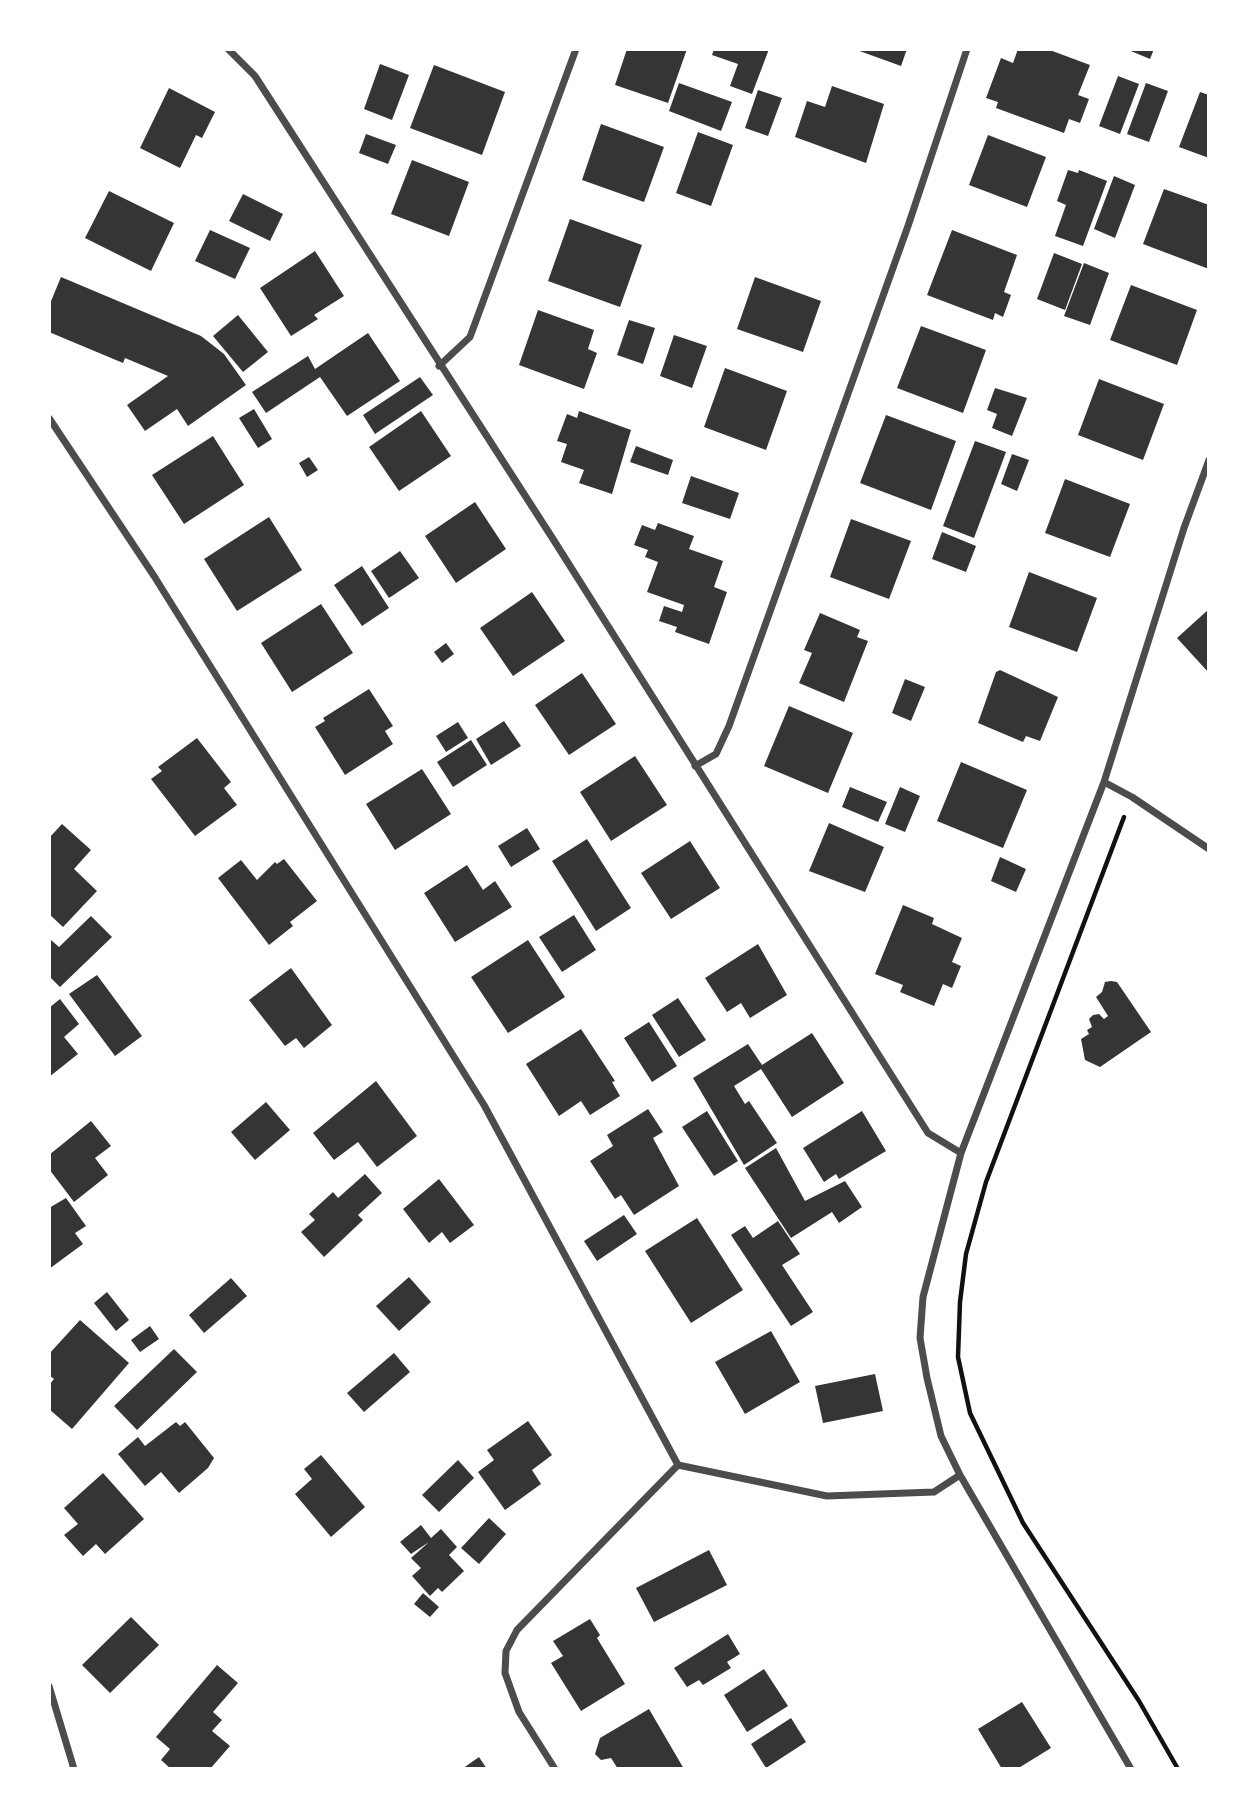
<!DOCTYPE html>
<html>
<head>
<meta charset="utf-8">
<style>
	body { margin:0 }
	#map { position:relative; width:1258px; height:1818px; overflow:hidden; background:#fff; font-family:Barlow,sans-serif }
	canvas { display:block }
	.frame { position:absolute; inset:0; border:51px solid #fff; pointer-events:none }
</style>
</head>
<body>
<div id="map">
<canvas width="1258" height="1818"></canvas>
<div class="frame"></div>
</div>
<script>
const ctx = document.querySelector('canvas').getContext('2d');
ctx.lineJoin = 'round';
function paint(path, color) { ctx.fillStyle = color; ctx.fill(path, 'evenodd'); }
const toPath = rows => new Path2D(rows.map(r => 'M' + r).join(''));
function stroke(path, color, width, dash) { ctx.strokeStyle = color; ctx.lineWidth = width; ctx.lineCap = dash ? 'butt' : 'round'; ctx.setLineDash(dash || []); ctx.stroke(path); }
paint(toPath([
	[627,49,687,49,668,103,615,85],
	[714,49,769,49,752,94,730,86,738,64,712,55],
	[854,49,907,49,901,66],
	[1018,49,1047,49,1090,65,1078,95,1089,99,1080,123,1069,119,1064,133,996,108,998,102,986,98,1001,58,1013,63],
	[1126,49,1154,49,1150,59],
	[380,64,409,75,392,120,364,109],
	[434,65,505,92,482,155,410,128],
	[1118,76,1139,84,1120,134,1099,126],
	[679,83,732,102,721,131,669,111],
	[1146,83,1168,91,1149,142,1127,134],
	[832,86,884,104,866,163,795,137,807,101,825,107],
	[169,88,215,112,202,138,196,135,180,168,140,148],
	[758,90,782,98,768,136,745,128],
	[1200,92,1209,95,1209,158,1179,147],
	[601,124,664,147,644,202,582,180],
	[698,132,733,145,711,206,676,193],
	[366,134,396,145,388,164,359,153],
	[988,135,1046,157,1027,207,969,185],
	[412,160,469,182,449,236,391,214],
	[1068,170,1078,173,1079,170,1107,181,1083,246,1055,236,1066,205,1057,201],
	[1114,176,1135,185,1115,238,1094,229],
	[1164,189,1209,205,1209,269,1143,244],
	[109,191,174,223,151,271,85,238],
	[243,194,283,214,270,241,229,221],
	[570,219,642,245,620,307,548,281],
	[210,230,250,248,235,279,195,261],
	[952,230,1017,255,1004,292,1011,295,1003,317,995,313,993,320,927,295],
	[315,251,344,296,314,315,318,319,291,336,260,288],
	[1054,253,1082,264,1065,310,1037,299],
	[1084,263,1109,273,1090,325,1064,316],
	[61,277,201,336,224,354,246,385,188,426,177,409,145,431,127,405,168,376,125,358,123,363,49,332,49,306],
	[755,277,821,301,803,352,737,329],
	[1131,285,1197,310,1177,365,1110,340],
	[538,310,594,330,588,349,597,353,584,389,519,365],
	[238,315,268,352,243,372,213,336],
	[629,320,655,328,643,364,617,355],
	[921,326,986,350,963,413,897,388],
	[368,333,400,381,347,416,320,377,266,413,252,392,308,356,315,369],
	[674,335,707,346,692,388,660,376],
	[725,368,787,391,766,450,704,427],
	[420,377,433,395,375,434,363,415],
	[1099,379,1164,404,1143,460,1078,435],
	[995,388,1027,398,1012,436,992,428,997,414,987,410],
	[254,409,272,439,258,448,239,418],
	[421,411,451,456,399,491,369,447],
	[579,411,631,430,612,494,579,483,584,470,561,462,567,444,557,441,567,414,577,418],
	[886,415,956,441,931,510,860,483],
	[213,436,244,485,184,524,152,475],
	[975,441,1006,452,974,538,943,526],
	[636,446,673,460,668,475,630,462],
	[1012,454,1029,460,1017,491,1001,484],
	[309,457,318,470,307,477,299,463],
	[691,476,739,493,730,519,682,503],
	[1065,479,1130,504,1110,557,1045,533],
	[475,502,506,549,456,583,425,536],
	[269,517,302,570,237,611,204,559],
	[851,519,911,541,889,599,830,577],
	[658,523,694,536,689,549,723,561,714,587,727,592,709,644,675,632,677,627,659,621,664,606,682,612,684,605,647,592,658,562,645,557,648,550,634,545,642,525,655,530],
	[942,532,976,546,966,572,932,559],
	[400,551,419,578,389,598,371,571],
	[362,566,389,608,362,626,334,585],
	[1029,572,1097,598,1077,652,1009,627],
	[532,592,565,641,513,676,480,628],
	[321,604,353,653,292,692,261,643],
	[1209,609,1209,673,1177,638],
	[820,613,860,630,857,637,868,641,844,702,799,683,812,653,804,650],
	[446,643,454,654,442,663,434,652],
	[1000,670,1058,697,1040,741,1026,736,1023,742,978,723,996,672],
	[582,673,616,724,569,755,535,705],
	[905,679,925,687,911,721,892,713],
	[369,689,393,726,385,731,393,744,345,775,315,727,325,721,323,718],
	[789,706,853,733,828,793,764,766],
	[504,721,521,746,491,765,476,739],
	[458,722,468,738,446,752,436,736],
	[197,738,231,782,224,788,237,805,195,836,151,779,162,771,158,767],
	[471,740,487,765,453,787,437,762],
	[635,756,667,805,611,841,580,792],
	[961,762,1027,790,1003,848,937,821],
	[422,769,451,814,395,850,366,804],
	[850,787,887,802,878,822,842,807],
	[900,787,920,796,905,832,885,824],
	[829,823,884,847,865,892,809,871],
	[62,824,91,850,74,869,97,891,63,927,49,914,49,838],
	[527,828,540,849,511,867,498,846],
	[587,839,631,908,596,931,552,861],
	[690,841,720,888,671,919,641,873],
	[1000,857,1026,869,1016,892,991,881],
	[284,859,317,901,290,922,293,926,269,945,218,878,241,860,257,880,275,862,277,864],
	[467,865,483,890,495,881,512,907,455,942,424,893],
	[903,905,934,918,932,924,962,938,952,962,961,966,952,988,943,984,934,1006,900,992,903,985,875,974],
	[574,915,596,950,562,972,539,937],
	[91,916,112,937,60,987,49,976,49,942,51,940,59,947],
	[528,940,565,997,508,1033,471,977],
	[758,944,787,995,750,1018,741,1003,727,1012,705,978],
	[291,968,332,1025,304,1048,296,1038,285,1046,249,1000],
	[97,975,142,1036,115,1056,69,994],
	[1111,981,1117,982,1151,1032,1100,1067,1085,1060,1081,1039,1089,1034,1087,1030,1092,1027,1089,1019,1093,1015,1099,1014,1104,1019,1108,1016,1096,997,1102,992,1105,982],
	[678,998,706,1040,679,1057,652,1015],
	[60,999,79,1024,64,1037,78,1054,49,1077,49,1008],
	[649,1022,677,1066,652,1082,624,1038],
	[581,1029,615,1081,612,1082,620,1096,590,1115,581,1101,559,1116,526,1064],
	[812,1033,844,1083,792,1117,761,1069,734,1086,745,1104,749,1101,777,1143,744,1165,693,1078,748,1044,762,1065],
	[376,1081,417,1136,377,1167,358,1142,334,1160,313,1133],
	[266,1102,290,1130,255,1160,231,1132],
	[648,1109,663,1132,653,1138,679,1186,634,1215,621,1195,615,1199,590,1161,613,1146,607,1135],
	[707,1111,738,1161,714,1176,682,1127],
	[862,1111,886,1151,839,1179,836,1174,824,1182,803,1148],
	[91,1121,111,1146,95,1158,108,1175,74,1202,49,1169,49,1155],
	[776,1148,805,1201,845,1181,862,1207,839,1223,832,1212,791,1238,745,1168],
	[365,1174,382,1193,358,1215,363,1220,324,1257,301,1232,315,1220,309,1214,333,1192,338,1198],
	[439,1179,474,1225,450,1243,442,1232,429,1243,403,1209],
	[66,1198,86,1226,75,1233,83,1244,49,1269,49,1208],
	[624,1215,637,1234,597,1261,584,1241],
	[697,1218,743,1290,691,1323,645,1251],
	[778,1221,800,1254,782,1265,813,1312,791,1326,731,1235,745,1226,753,1238],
	[409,1277,431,1302,399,1331,376,1306],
	[231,1278,247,1296,204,1333,189,1315],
	[107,1292,129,1320,116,1331,94,1303],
	[80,1320,129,1363,72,1429,49,1409,49,1385,54,1379,49,1375,49,1354],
	[150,1326,159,1339,140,1352,131,1340],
	[771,1331,800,1382,745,1414,715,1362],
	[174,1349,197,1372,137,1430,114,1406],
	[394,1353,410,1372,364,1412,347,1393],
	[875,1374,883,1411,823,1423,815,1386],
	[528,1421,552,1455,532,1470,541,1484,505,1510,478,1472,494,1460,487,1450],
	[176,1422,180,1426,185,1422,214,1458,208,1468,179,1493,161,1472,145,1486,118,1454,138,1437,145,1446],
	[321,1455,365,1507,331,1537,295,1494,312,1479,304,1469],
	[458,1460,474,1478,439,1512,422,1495],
	[103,1473,144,1519,105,1554,96,1544,83,1556,64,1535,78,1524,64,1508],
	[489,1518,506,1534,479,1564,461,1548],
	[421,1525,431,1538,441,1529,457,1547,449,1555,464,1571,442,1592,438,1588,430,1596,412,1576,421,1568,411,1558,429,1542,411,1554,400,1542],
	[709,1550,727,1585,654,1622,636,1588],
	[423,1593,439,1607,430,1617,414,1604],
	[131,1617,159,1645,110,1693,82,1665],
	[590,1619,600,1635,597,1638,625,1684,581,1711,551,1663,563,1656,553,1641],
	[728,1634,740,1654,727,1662,731,1668,703,1685,699,1680,687,1687,674,1668],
	[217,1665,238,1683,213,1712,222,1720,212,1731,230,1746,210,1769,171,1769,161,1760,170,1749,156,1737],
	[764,1669,788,1706,747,1732,724,1695],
	[1022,1702,1051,1748,1017,1769,1002,1769,978,1729],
	[649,1709,684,1769,618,1769,611,1758,601,1760,595,1754,600,1738],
	[791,1718,806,1742,766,1768,751,1744],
	[479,1757,487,1769,462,1769]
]), '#353535');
stroke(toPath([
	[1124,817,986,1182,966,1254,960,1302,958,1357,970,1413,1023,1523,1139,1701,1178,1769]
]), '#111', 4.5);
stroke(toPath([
	[228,49,255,76,553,539,928,1133,961,1153],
	[439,366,470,337,576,49],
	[49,418,154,576,484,1105,678,1465],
	[695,766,716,754,729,726,908,226,967,49],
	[1104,782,1132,797,1209,849],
	[678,1465,827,1496,934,1492,960,1475],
	[49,1686,74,1769],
	[555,1769,519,1712,505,1673,506,1651,517,1630,678,1465],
	[1131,1769,960,1475,941,1436,927,1378,920,1338,923,1297,961,1153,1104,782,1184,528,1209,460]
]), '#4c4c4c', 7);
</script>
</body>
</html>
